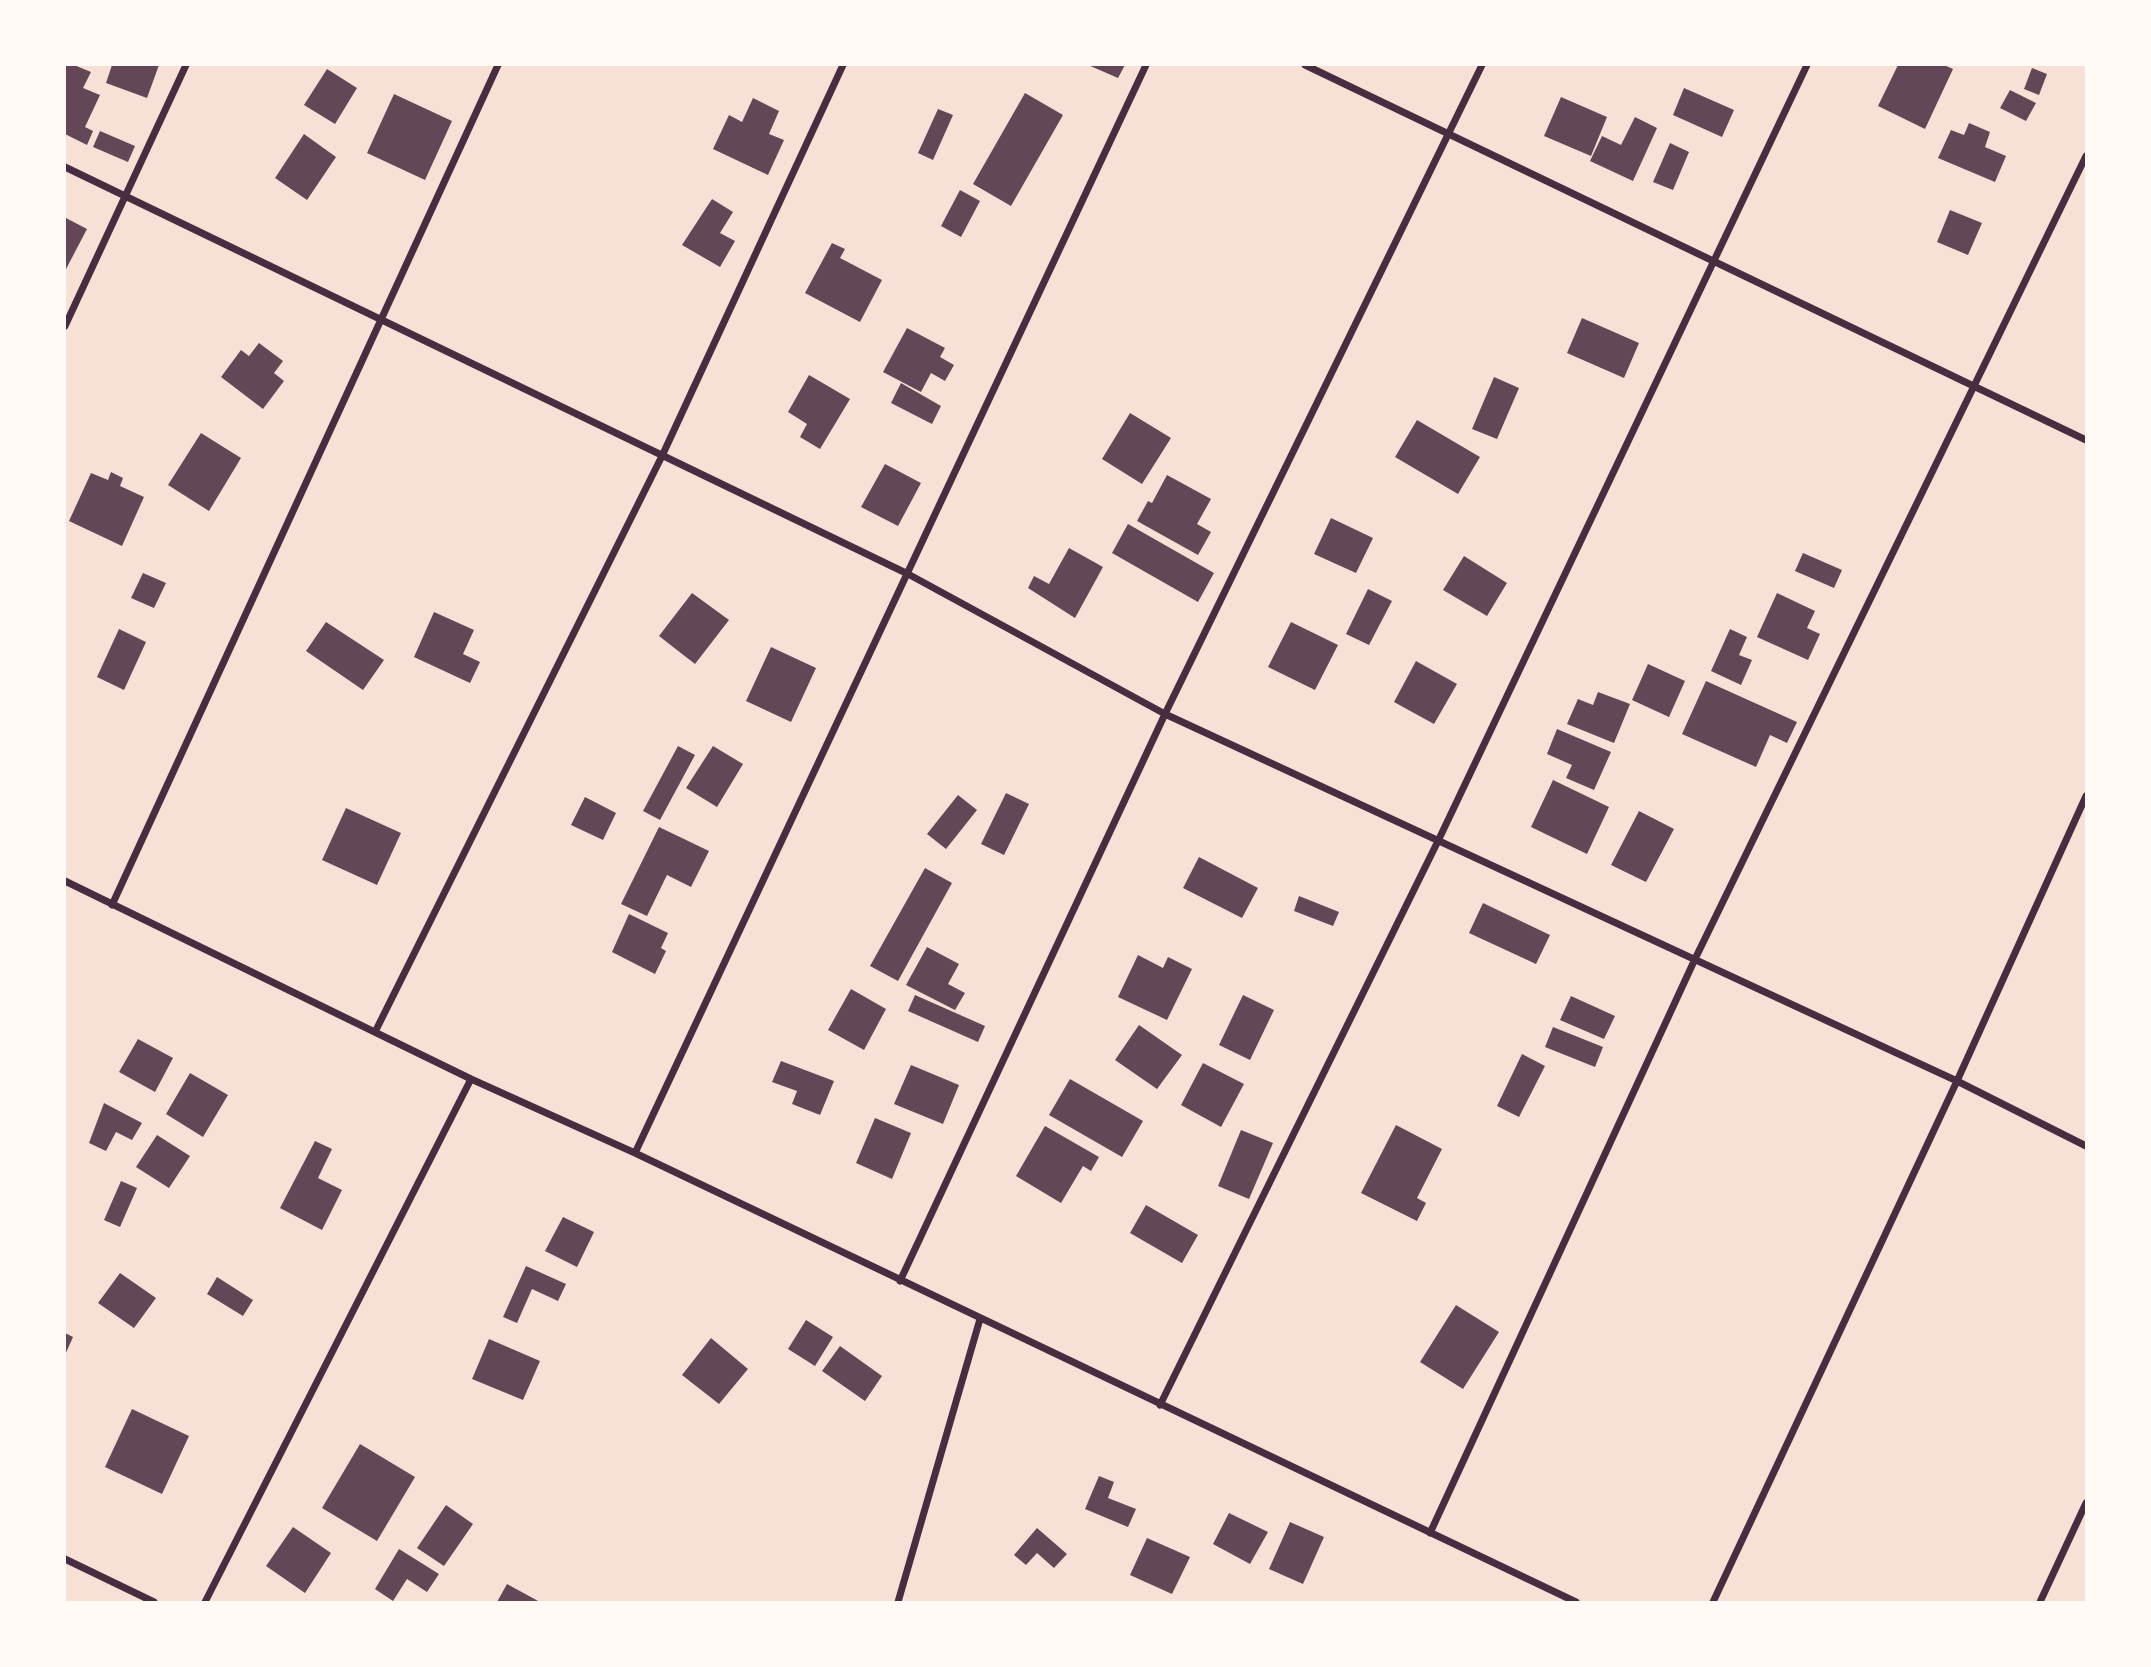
<!DOCTYPE html>
<html>
<head>
<meta charset="utf-8">
<style>
	body { margin:0 }
	#map { position:relative; width:2151px; height:1667px; overflow:hidden; background:#f7e1d7; font-family:"DM Sans",sans-serif }
	canvas { display:block }
	.frame { position:absolute; inset:0; border:66px solid #fffaf5; pointer-events:none }
</style>
</head>
<body>
<div id="map">
<canvas width="2151" height="1667"></canvas>
<div class="frame"></div>
</div>
<script>
const ctx = document.querySelector('canvas').getContext('2d');
ctx.lineJoin = 'round';
function paint(path, color) { ctx.fillStyle = color; ctx.fill(path, 'evenodd'); }
const toPath = rows => new Path2D(rows.map(r => 'M' + r).join(''));
function stroke(path, color, width, dash) { ctx.strokeStyle = color; ctx.lineWidth = width; ctx.lineCap = dash ? 'butt' : 'round'; ctx.setLineDash(dash || []); ctx.stroke(path); }
paint(toPath([
	[65,65,74,65,91,72,83,88,100,95,85,127,93,131,87,145,65,134],
	[112,65,159,65,147,98,106,83],
	[1088,65,1125,65,1118,78],
	[1898,65,1944,65,1953,69,1925,129,1878,106],
	[2032,68,2047,74,2039,95,2024,89],
	[327,69,357,88,335,124,304,105],
	[1684,88,1734,110,1722,137,1673,115],
	[2010,90,2036,103,2026,121,2000,108],
	[1025,93,1063,115,1011,206,973,184],
	[394,94,452,121,425,180,367,153],
	[1561,97,1607,117,1591,156,1544,136],
	[753,98,779,111,769,134,784,140,768,175,713,149,729,115,742,122],
	[938,109,953,115,933,160,918,153],
	[1635,117,1657,128,1633,181,1590,161,1602,136,1621,145],
	[1969,123,1990,132,1985,147,2006,156,1995,182,1938,158,1951,130,1964,135],
	[100,131,135,146,128,162,93,147],
	[304,134,336,157,307,200,275,178],
	[1670,143,1689,152,1673,190,1653,182],
	[960,190,980,201,961,237,941,226],
	[712,199,733,212,720,233,735,241,720,267,682,245],
	[1950,210,1982,223,1968,255,1937,242],
	[66,218,87,229,65,271,65,219],
	[832,243,845,249,840,258,882,280,860,322,805,293],
	[1582,318,1639,343,1624,378,1567,353],
	[907,328,945,348,940,357,954,365,945,381,931,373,921,392,883,372],
	[259,343,283,361,274,373,284,381,263,409,221,377,241,350,249,356],
	[809,375,850,399,820,449,800,437,807,424,788,412],
	[1494,377,1519,388,1497,439,1472,429],
	[901,383,941,406,932,424,891,403],
	[1130,413,1171,438,1142,484,1102,459],
	[1417,420,1480,457,1458,494,1395,457],
	[201,433,241,458,209,511,168,485],
	[885,464,921,483,898,526,861,507],
	[111,472,123,478,120,486,144,497,122,546,69,521,91,473,108,480],
	[1167,475,1211,499,1197,524,1211,532,1198,555,1137,521,1148,501,1152,503],
	[1331,518,1373,538,1356,573,1314,554],
	[1128,524,1214,573,1198,602,1112,553],
	[1069,548,1103,567,1075,618,1028,588,1034,576,1049,584],
	[1803,553,1842,570,1834,588,1795,571],
	[1464,556,1507,583,1487,616,1443,590],
	[143,573,166,583,154,608,131,598],
	[1368,589,1392,601,1369,645,1346,634],
	[692,593,729,620,695,664,659,636],
	[1777,593,1815,611,1807,628,1820,634,1808,660,1757,637],
	[434,612,474,630,463,654,480,662,470,683,414,657],
	[326,622,384,660,363,690,306,651],
	[1291,622,1338,645,1315,690,1268,667],
	[119,629,146,642,124,690,97,677],
	[1730,629,1747,637,1739,655,1752,660,1741,685,1711,671],
	[771,647,816,668,791,722,746,701],
	[1416,661,1457,684,1434,724,1394,702],
	[1648,664,1685,681,1669,717,1632,700],
	[1706,681,1797,722,1787,743,1770,735,1756,767,1682,734],
	[1598,692,1630,704,1614,743,1567,724,1578,699,1593,705],
	[1557,729,1611,752,1594,790,1566,778,1572,765,1547,754],
	[678,746,695,755,660,820,643,811],
	[713,746,743,764,717,807,686,788],
	[1553,780,1609,807,1587,854,1531,827],
	[1006,793,1029,804,1004,855,981,844],
	[958,795,977,810,946,849,927,834],
	[585,797,616,813,603,840,571,825],
	[346,808,401,833,377,885,322,860],
	[1639,811,1674,829,1646,882,1611,865],
	[659,827,709,851,691,887,667,875,647,916,621,904],
	[1199,857,1258,888,1242,918,1183,888],
	[925,868,952,883,898,981,870,966],
	[1299,896,1339,912,1333,926,1294,911],
	[1483,903,1550,935,1536,964,1469,933],
	[629,914,668,933,661,948,666,951,655,974,612,952],
	[927,947,959,964,948,984,965,993,955,1010,906,985],
	[1138,955,1163,968,1168,957,1192,969,1167,1020,1118,997],
	[851,989,886,1009,864,1050,828,1030],
	[915,995,985,1026,978,1042,908,1011],
	[1243,995,1274,1010,1250,1060,1219,1045],
	[1571,996,1615,1016,1604,1039,1560,1020],
	[1139,1025,1182,1055,1157,1089,1115,1060],
	[1553,1027,1603,1047,1595,1067,1545,1047],
	[138,1039,173,1058,155,1092,119,1072],
	[1522,1054,1545,1066,1519,1117,1497,1106],
	[781,1061,834,1081,820,1115,792,1104,797,1091,772,1082],
	[1203,1063,1244,1084,1221,1127,1181,1105],
	[911,1065,959,1085,943,1124,894,1104],
	[190,1073,228,1095,203,1137,166,1114],
	[1070,1079,1143,1121,1122,1157,1049,1115],
	[104,1103,142,1123,132,1140,116,1132,106,1151,89,1143],
	[875,1118,911,1133,892,1179,856,1163],
	[1396,1125,1442,1149,1417,1198,1426,1203,1417,1221,1361,1193],
	[1045,1126,1099,1157,1091,1171,1083,1166,1061,1203,1016,1176],
	[1241,1130,1273,1143,1249,1199,1218,1186],
	[157,1135,190,1156,169,1188,136,1167],
	[315,1141,332,1149,318,1178,342,1190,322,1230,280,1208],
	[121,1181,137,1188,120,1227,104,1220],
	[1146,1205,1198,1235,1182,1263,1130,1233],
	[563,1217,594,1232,577,1267,545,1251],
	[526,1266,566,1284,558,1301,532,1289,517,1323,503,1317],
	[120,1273,156,1298,134,1328,98,1303],
	[217,1277,253,1300,243,1316,207,1294],
	[1456,1305,1499,1332,1463,1389,1420,1362],
	[806,1320,833,1337,815,1366,788,1349],
	[65,1333,73,1337,65,1355],
	[711,1338,748,1369,719,1404,682,1375],
	[489,1339,540,1361,523,1400,472,1379],
	[840,1346,882,1376,865,1401,822,1371],
	[132,1409,189,1436,162,1494,105,1467],
	[360,1444,415,1477,377,1541,322,1508],
	[1099,1476,1114,1482,1108,1498,1136,1509,1128,1527,1085,1509],
	[446,1505,473,1524,444,1566,417,1548],
	[1229,1513,1268,1532,1250,1564,1213,1544],
	[1290,1522,1324,1537,1303,1584,1269,1569],
	[293,1527,331,1553,305,1593,266,1566],
	[1037,1528,1067,1554,1054,1568,1037,1553,1026,1565,1014,1555],
	[1147,1538,1190,1557,1172,1594,1130,1575],
	[399,1549,439,1574,427,1592,407,1579,393,1601,375,1589],
	[507,1584,540,1602,497,1602]
]), '#644757');
stroke(toPath([
	[1305,65,2086,440],
	[65,167,908,574,1165,714,1957,1081,2086,1146],
	[65,326,186,65],
	[65,881,471,1079,635,1153,1576,1602],
	[112,905,498,65],
	[376,1030,662,456,843,65],
	[635,1153,1146,65],
	[900,1281,1165,714,1482,65],
	[1160,1405,1439,839,1807,65],
	[1430,1533,1695,959,2086,156],
	[65,1559,154,1602],
	[205,1602,471,1079],
	[898,1602,980,1319],
	[1713,1602,1957,1081,2086,796],
	[2040,1602,2086,1503]
]), '#4a2c40', 7);
</script>
</body>
</html>
